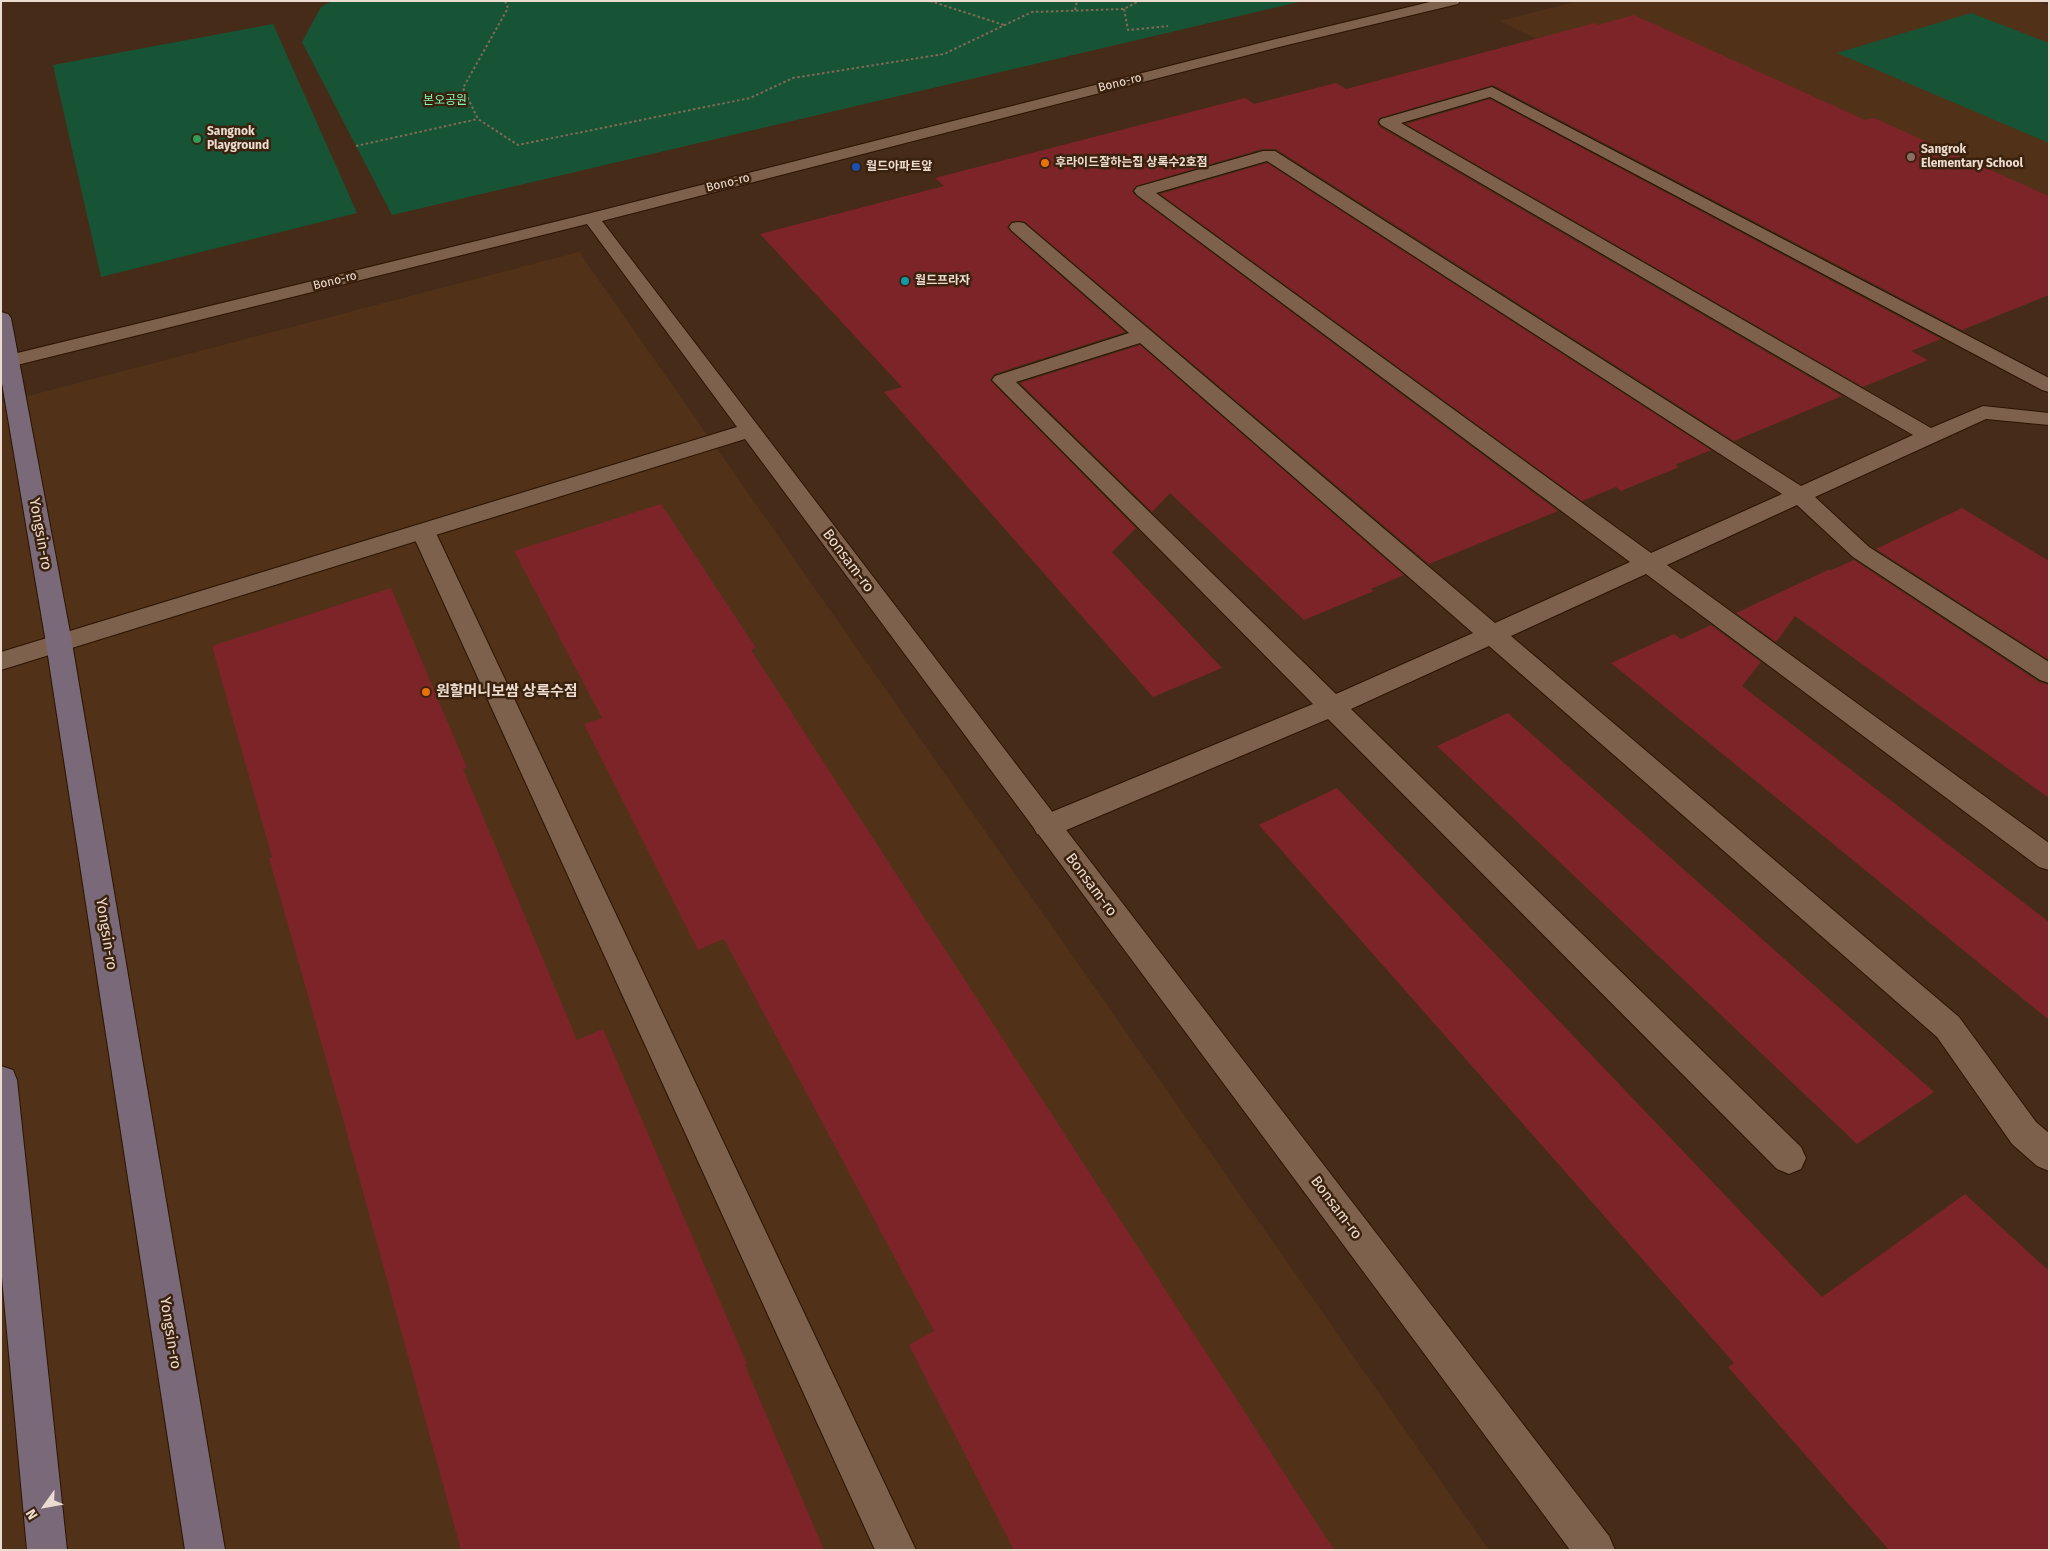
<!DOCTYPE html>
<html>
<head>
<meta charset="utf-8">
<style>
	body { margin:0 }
	#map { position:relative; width:2050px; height:1551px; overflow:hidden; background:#462c18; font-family:"Fira Sans",sans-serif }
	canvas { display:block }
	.frame { position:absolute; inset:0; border:2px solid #ecdbcf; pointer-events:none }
	.north { position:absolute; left:20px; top:1481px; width:50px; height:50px; -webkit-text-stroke:4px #3b220e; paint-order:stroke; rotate:238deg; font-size:14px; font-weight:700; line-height:20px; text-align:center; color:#ecdbcf }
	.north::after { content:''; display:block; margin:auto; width:18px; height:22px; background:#ecdbcf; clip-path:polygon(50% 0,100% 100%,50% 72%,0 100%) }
</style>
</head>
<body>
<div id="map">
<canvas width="2050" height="1551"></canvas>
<div class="frame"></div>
<div class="north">N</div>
</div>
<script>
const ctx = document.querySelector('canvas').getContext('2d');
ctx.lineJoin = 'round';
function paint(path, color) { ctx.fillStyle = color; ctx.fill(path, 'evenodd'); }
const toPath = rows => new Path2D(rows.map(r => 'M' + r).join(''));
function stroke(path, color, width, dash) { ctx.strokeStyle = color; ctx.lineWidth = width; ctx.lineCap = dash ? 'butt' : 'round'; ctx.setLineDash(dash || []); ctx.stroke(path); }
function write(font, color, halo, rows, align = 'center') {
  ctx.font = font + ' "Fira Sans","Noto Sans KR",sans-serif'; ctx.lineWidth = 5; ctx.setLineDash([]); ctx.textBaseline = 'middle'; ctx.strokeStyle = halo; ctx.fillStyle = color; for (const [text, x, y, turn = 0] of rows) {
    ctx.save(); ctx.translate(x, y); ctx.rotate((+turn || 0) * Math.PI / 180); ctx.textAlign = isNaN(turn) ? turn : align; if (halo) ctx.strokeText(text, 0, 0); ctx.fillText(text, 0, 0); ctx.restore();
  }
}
paint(toPath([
	[1578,1,2036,1,2049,6,2049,292,1500,21],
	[579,252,1489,1550,1,1550,1,403]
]), '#513218');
paint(toPath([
	[332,1,1303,1,392,215,302,42,321,7],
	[1971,13,2049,43,2049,143,1837,53],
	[273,24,357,213,101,277,53,65]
]), '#175435');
paint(toPath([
	[1634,15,1865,120,1874,118,2049,196,2049,295,1962,330,1493,85,1379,118,1377,123,1380,127,1842,396,1734,441,1276,149,1262,149,1136,186,1132,191,1136,196,1558,511,1429,564,1025,222,1012,221,1007,227,1011,232,1125,332,994,374,990,380,1136,528,1112,552,1222,668,1153,697,884,392,902,387,760,234,944,186,935,178,1245,98,1254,104,1336,83,1346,89,1595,23,1598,25],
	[1490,99,1941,339,1911,351,1928,360,1863,387,1406,124],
	[1267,163,1711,450,1675,465,1679,467,1621,491,1616,487,1582,501,1160,194],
	[1140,345,1404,575,1371,589,1374,591,1304,620,1170,493,1152,512,1020,383],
	[661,504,756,648,751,650,1334,1550,1014,1550,909,1345,934,1331,724,939,698,950,584,724,602,718,514,551],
	[1962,508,2049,561,2049,660,1876,549],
	[1854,560,2039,682,2049,685,2049,798,1795,616,1776,642,1736,613,1830,569,1829,571],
	[391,588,467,768,463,769,577,1040,603,1029,747,1364,745,1365,824,1550,461,1550,343,1119,269,858,272,857,212,646],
	[1711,625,1761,662,1742,686,2049,922,2049,1020,1611,663,1674,634,1681,639],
	[1508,713,1934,1092,1857,1144,1437,746],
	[1337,788,1822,1297,1965,1194,2049,1271,2049,1550,1889,1550,1728,1367,1734,1363,1259,825]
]), '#7c2428');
const service = toPath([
	[1492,87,2049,378,2049,392,2042,390,1490,97,1401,123,1931,428,1983,406,2049,413,2049,425,1986,419,1815,497,1869,547,2049,662,2049,683,2040,680,1853,557,1797,505,1667,565,2049,843,2049,870,2039,867,1646,574,1511,636,1959,1017,2036,1122,2049,1133,2049,1171,2037,1166,2012,1144,1937,1037,1489,646,1351,709,1801,1147,1806,1158,1801,1169,1789,1174,1777,1169,1328,719,1057,834,1047,837,1037,834,1033,826,1037,818,1313,704,992,380,995,376,1129,333,1012,231,1009,227,1012,223,1018,222,1024,223,1495,623,1630,562,1137,195,1134,191,1137,187,1263,151,1275,151,1801,486,1913,435,1381,125,1379,122,1381,119,1492,87],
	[1267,161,1782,494,1651,553,1156,193,1267,161],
	[1140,343,1473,633,1336,694,1016,382,1140,343]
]);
const minor = toPath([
	[423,524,431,526,435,531,916,1550,875,1550,411,531,415,526,423,524]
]);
const tertiary = toPath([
	[1434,1,1460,1,1458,4,1283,46,602,221,1057,818,1609,1536,1615,1550,1570,1550,745,439,1,670,1,652,737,427,587,224,1,369,1,357,587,214,1276,39,1434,1]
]);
const secondary = toPath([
	[1,312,8,314,11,318,72,643,225,1550,185,1550,46,643,1,377,1,312],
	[1,1066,13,1070,17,1080,67,1550,27,1550,1,1267,1,1066]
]);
stroke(service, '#2b1401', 2);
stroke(minor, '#2b1401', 2);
stroke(tertiary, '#2b1401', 2);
stroke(secondary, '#2b1401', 2);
stroke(toPath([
	[505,1,508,8,463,88,478,119,518,145,750,98,793,78,944,54,1032,12,1124,9,1139,1],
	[930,1,1004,25],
	[1124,9,1128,30,1168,26],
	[1075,10,1077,1],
	[356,146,478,119]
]), '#806a58', 2, [2.5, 2.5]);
paint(service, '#7e614c');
paint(minor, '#7e614c');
paint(tertiary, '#7e614c');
paint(secondary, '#7a6978');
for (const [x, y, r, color] of [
	[197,139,5,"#2e9e5b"],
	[1911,157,5,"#8d6e63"],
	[1045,163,5,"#e8710a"],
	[856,167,5,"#1a4fb4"],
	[905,281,5,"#0f9aa8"],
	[426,692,5,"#e8710a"]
]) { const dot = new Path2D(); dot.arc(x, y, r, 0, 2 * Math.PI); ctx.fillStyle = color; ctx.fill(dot); stroke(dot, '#3b220e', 2); }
write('12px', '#ecdbcf', '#3b220e', [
	["Bono-ro",1120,83,-14],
	["Bono-ro",728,183,-14],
	["Bono-ro",335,281,-14]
]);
write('12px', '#7efdb6', '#3b220e', [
	["본오공원",445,101]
]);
write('bold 12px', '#ecdbcf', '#3b220e', [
	["Sangnok",207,132],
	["Playground",207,146],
	["Sangrok",1921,150],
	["Elementary School",1921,164],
	["후라이드잘하는집 상록수2호점",1055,163],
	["월드아파트앞",866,167],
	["월드프라자",915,281]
], 'left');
write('15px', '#ecdbcf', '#3b220e', [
	["Yongsin-ro",40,534,80],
	["Bonsam-ro",848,561,53],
	["Bonsam-ro",1091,885,53],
	["Yongsin-ro",106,934,81],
	["Bonsam-ro",1336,1208,53],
	["Yongsin-ro",170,1333,81]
]);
write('bold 15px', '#ecdbcf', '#3b220e', [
	["원할머니보쌈 상록수점",436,692]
], 'left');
</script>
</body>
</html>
